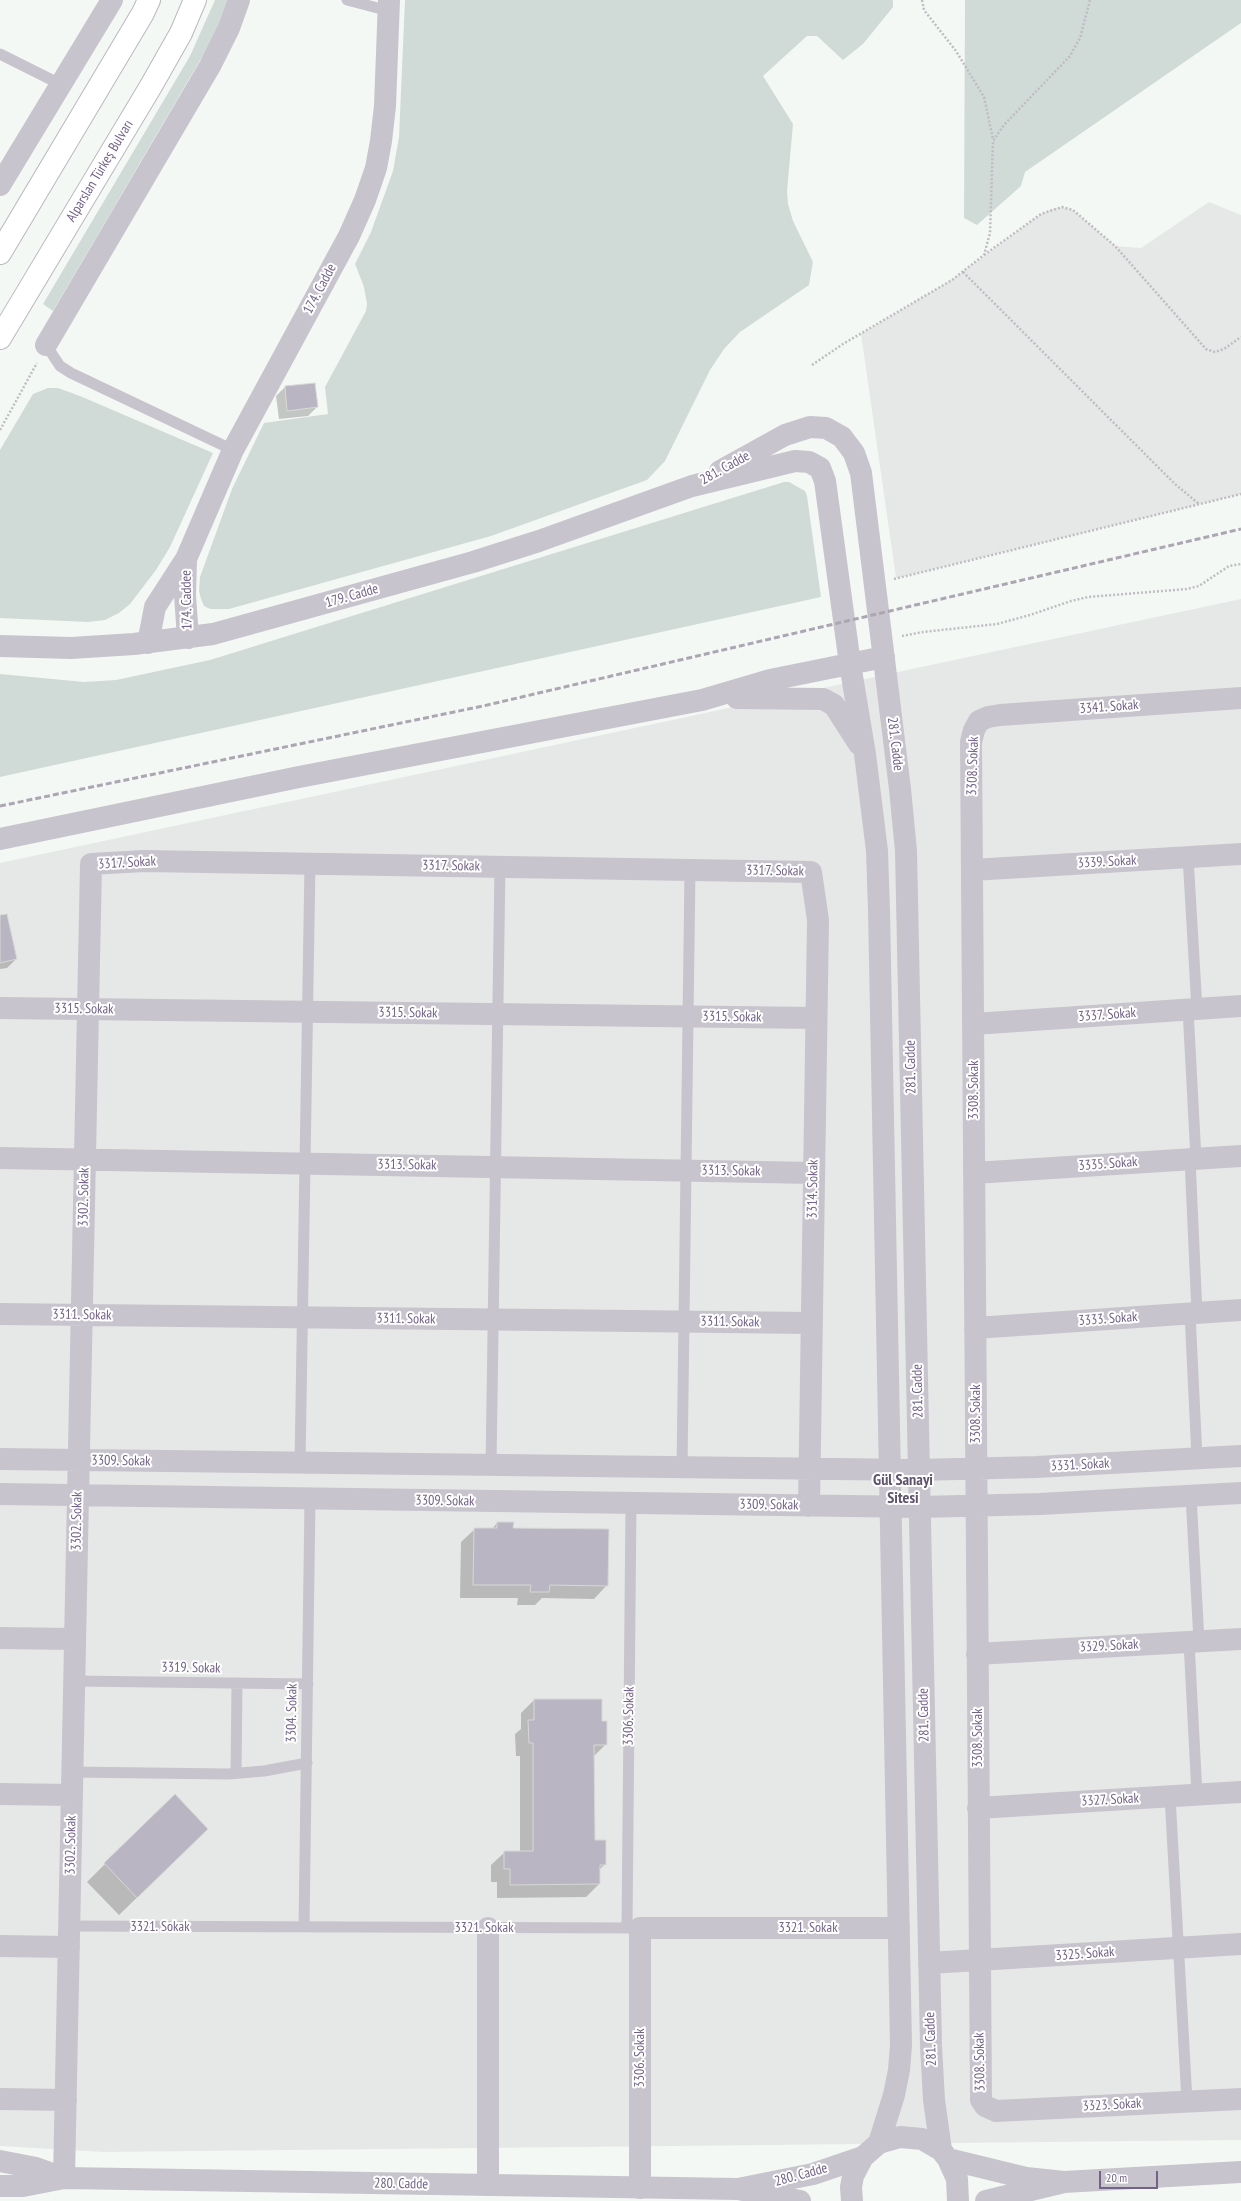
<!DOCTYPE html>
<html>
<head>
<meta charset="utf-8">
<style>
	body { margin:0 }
	#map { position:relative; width:1241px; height:2201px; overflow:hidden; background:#f4f8f4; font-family:"PT Sans Narrow",sans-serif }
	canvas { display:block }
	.scale { position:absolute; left:1099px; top:2171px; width:59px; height:18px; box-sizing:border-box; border:2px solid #736388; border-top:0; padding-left:5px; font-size:12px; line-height:14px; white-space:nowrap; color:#736388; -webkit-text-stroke:3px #fff; paint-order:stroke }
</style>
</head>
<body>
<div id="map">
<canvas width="1241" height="2201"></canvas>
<div class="scale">20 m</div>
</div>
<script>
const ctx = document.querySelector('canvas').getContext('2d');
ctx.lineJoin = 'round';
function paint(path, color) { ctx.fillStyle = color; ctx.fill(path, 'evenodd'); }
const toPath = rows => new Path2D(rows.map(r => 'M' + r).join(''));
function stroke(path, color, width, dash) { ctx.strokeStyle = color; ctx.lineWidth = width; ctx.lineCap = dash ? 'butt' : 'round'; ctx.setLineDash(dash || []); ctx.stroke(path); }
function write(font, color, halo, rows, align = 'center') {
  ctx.font = font + ' "PT Sans Narrow",sans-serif'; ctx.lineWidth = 4; ctx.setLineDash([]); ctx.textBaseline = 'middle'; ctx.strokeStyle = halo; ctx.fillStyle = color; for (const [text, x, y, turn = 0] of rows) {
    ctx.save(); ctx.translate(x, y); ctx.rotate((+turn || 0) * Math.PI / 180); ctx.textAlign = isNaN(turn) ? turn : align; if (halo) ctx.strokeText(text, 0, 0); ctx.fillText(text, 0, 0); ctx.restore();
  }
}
paint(toPath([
	[1209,202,1241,215,1241,494,896,578,861,334,952,280,1041,214,1051,209,1062,207,1073,210,1115,246,1141,248],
	[1241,599,1241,2140,103,2152,0,2146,0,863]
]), '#e6e8e7');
paint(toPath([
	[215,0,229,0,215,35,53,311,43,304,190,56],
	[405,0,893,0,893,7,863,44,843,60,817,36,807,36,763,76,793,124,787,191,788,204,793,221,813,262,809,285,740,332,724,349,710,370,665,461,647,480,491,536,229,609,210,609,204,606,201,599,199,591,200,577,232,489,264,423,328,414,325,387,366,311,367,304,364,287,355,264,371,232,393,171,399,137],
	[965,0,1241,0,1241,23,1025,172,1021,186,977,225,964,218],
	[48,388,58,388,80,396,213,453,170,547,156,570,130,604,119,613,105,620,88,622,0,618,0,450,33,394],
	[784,482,789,482,805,491,807,496,821,597,0,777,0,674,84,682,116,680,210,660]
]), '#d0dbd7');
paint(toPath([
	[314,384,317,407,308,416,279,419,276,396,285,387],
	[0,940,16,959,7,968,0,969],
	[497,1523,512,1529,607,1585,594,1599,542,1598,535,1605,517,1605,518,1598,460,1598,461,1542,475,1529,492,1529],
	[534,1700,601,1700,601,1722,606,1744,593,1757,594,1841,605,1864,599,1870,599,1884,586,1897,497,1898,497,1882,491,1882,491,1865,505,1852,520,1852,520,1756,516,1756,515,1734,521,1729,521,1713],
	[189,1847,119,1915,87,1882,105,1864]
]), '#0003');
const building = toPath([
	[315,383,318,407,287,411,285,386,315,383],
	[7,914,17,959,0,963,0,915,7,914],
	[497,1522,514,1522,513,1528,609,1529,608,1586,550,1585,549,1592,530,1592,531,1585,473,1585,474,1528,497,1528,497,1522],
	[534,1699,602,1699,602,1721,607,1721,607,1745,594,1745,595,1840,606,1840,606,1865,600,1865,600,1884,510,1885,510,1869,504,1869,504,1851,533,1851,533,1743,529,1743,528,1720,534,1720,534,1699],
	[175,1794,208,1829,137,1898,104,1863,175,1794]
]);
paint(building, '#bab5c2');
stroke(building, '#d6d9d6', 1);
const trunk = toPath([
	[0,253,143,13,149,0],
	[0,338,151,86,181,33,195,0]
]);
stroke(trunk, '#bab7be', 24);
stroke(toPath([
	[922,0,924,10,956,51,984,97,993,139],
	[984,255,1041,214,1062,207,1073,210,1115,246,1206,349,1215,352,1224,349,1241,337],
	[963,272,1175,484,1199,504],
	[812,365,843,344,952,280,984,255,990,233,993,141,1004,125,1070,56,1080,38,1090,0],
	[0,430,37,363],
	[894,579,1241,494],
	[902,636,923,632,997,624,1030,615,1071,601,1088,597,1187,589,1199,586,1229,566,1241,564]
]), '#bfbcc2', 2.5, [2, 2]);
stroke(toPath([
	[347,0,389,11],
	[0,54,62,85],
	[46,345,60,366,71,373,233,450],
	[1188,857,1197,1009],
	[1188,1009,1196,1159],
	[1190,1159,1197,1313],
	[1190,1313,1197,1458],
	[300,1463,310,863],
	[491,1466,500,866],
	[682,1468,690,870],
	[1191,1496,1199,1641],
	[1189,1642,1197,1795],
	[74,1681,308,1684],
	[72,1772,228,1774,264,1771,307,1763],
	[236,1773,237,1683],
	[1170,1796,1187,2101],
	[69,1926,640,1928],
	[304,1927,310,1499],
	[627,1928,631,1503]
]), '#c8c4cd', 11);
stroke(toPath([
	[0,185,112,0],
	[46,345,210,66,229,28,239,0],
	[720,471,785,435,810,427,826,428,842,437,854,453,861,473,900,789,906,851,931,2046,934,2100,941,2150],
	[186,560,185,595,188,638],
	[148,643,155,607,186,559,233,450,349,236,365,200,376,168,381,141,385,106,389,0],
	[0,646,71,648,134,644,213,634,473,562,539,541,692,486,795,461,809,462,820,468,825,481,850,664,865,754,877,851,879,910,901,2045,899,2070,894,2095,879,2143],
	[737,698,823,699,834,705,859,744],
	[1241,698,1000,715,988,717,979,721,974,730,971,742,981,2100,985,2106,996,2111,1241,2099],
	[0,839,299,777,702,700,770,680,884,657],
	[972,870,1241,854],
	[0,1008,816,1018],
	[973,1024,1241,1006],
	[0,1158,814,1173],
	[974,1173,1241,1156],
	[0,1314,812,1323],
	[975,1328,1241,1310],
	[0,1459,919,1470,1036,1467,1241,1456],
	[0,1494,920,1507,1040,1504,1241,1493],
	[0,1638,75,1639],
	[977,1654,1241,1639],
	[0,1794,72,1795],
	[978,1808,1241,1792],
	[488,1928,488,2185],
	[0,1946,69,1947],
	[929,1963,1241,1944],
	[0,2099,66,2100],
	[64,2178,91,864,144,861,811,872,818,920,809,1506],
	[640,2188,640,1928,899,1928]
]), '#c8c4cd', 22);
stroke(toPath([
	[948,2159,1026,2178,1064,2182,986,2201],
	[0,2161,36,2168,64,2178,23,2186,0,2186],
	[64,2178,738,2189],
	[1064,2182,1241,2172],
	[800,2201,738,2189,813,2174,863,2157],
	[852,2201,851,2187,853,2176,863,2157,879,2143,900,2137,922,2139,941,2150,948,2159,957,2179,958,2201]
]), '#c8c4cd', 22);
stroke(trunk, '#fff', 22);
stroke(toPath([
	[0,806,483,706,1241,529]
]), '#aca6b3', 3, [6, 3]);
write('14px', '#736388', '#fff', [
	["Alparslan Türkeş Bulvarı",100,171,-59],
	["174. Cadde",320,289,-62],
	["281. Cadde",725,468,-29],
	["179. Cadde",352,596,-16],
	["174. Caddee",187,600,-91],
	["3341. Sokak",1109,707,-4],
	["281. Cadde",895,744,83],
	["3308. Sokak",973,766,-88],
	["3339. Sokak",1107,862,-3],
	["3317. Sokak",127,863,-3],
	["3317. Sokak",451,866,1],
	["3317. Sokak",775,871,1],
	["3315. Sokak",84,1009,1],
	["3315. Sokak",408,1013,1],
	["3337. Sokak",1107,1015,-4],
	["3315. Sokak",732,1017,1],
	["281. Cadde",911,1067,-91],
	["3308. Sokak",974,1090,-90],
	["3335. Sokak",1108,1164,-4],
	["3313. Sokak",407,1165,1],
	["3313. Sokak",731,1171,1],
	["3314. Sokak",813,1189,-89],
	["3302. Sokak",84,1197,-89],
	["3311. Sokak",82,1315,1],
	["3311. Sokak",406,1319,1],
	["3333. Sokak",1108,1319,-4],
	["3311. Sokak",730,1322,1],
	["281. Cadde",918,1391,-91],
	["3308. Sokak",976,1414,-90],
	["3309. Sokak",121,1461,1],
	["3331. Sokak",1080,1465,-3],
	["3309. Sokak",445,1501,1],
	["3309. Sokak",769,1505,1],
	["3302. Sokak",77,1521,-89],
	["3329. Sokak",1109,1646,-3],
	["3319. Sokak",191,1668,1],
	["3304. Sokak",292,1713,-89],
	["281. Cadde",924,1715,-91],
	["3306. Sokak",629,1716,-89],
	["3308. Sokak",978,1738,-90],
	["3327. Sokak",1110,1800,-3],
	["3302. Sokak",71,1845,-89],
	["3321. Sokak",160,1927],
	["3321. Sokak",484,1928],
	["3321. Sokak",808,1928],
	["3325. Sokak",1085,1954,-4],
	["281. Cadde",931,2039,-92],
	["3306. Sokak",640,2058,-90],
	["3308. Sokak",980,2062,-91],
	["3323. Sokak",1112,2105,-3],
	["280. Cadde",801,2175,-15],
	["280. Cadde",401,2184,1]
]);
write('bold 16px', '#5e526c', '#fff', [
	["Gül Sanayi",903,1480],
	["Sitesi",903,1498]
]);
</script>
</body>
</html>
